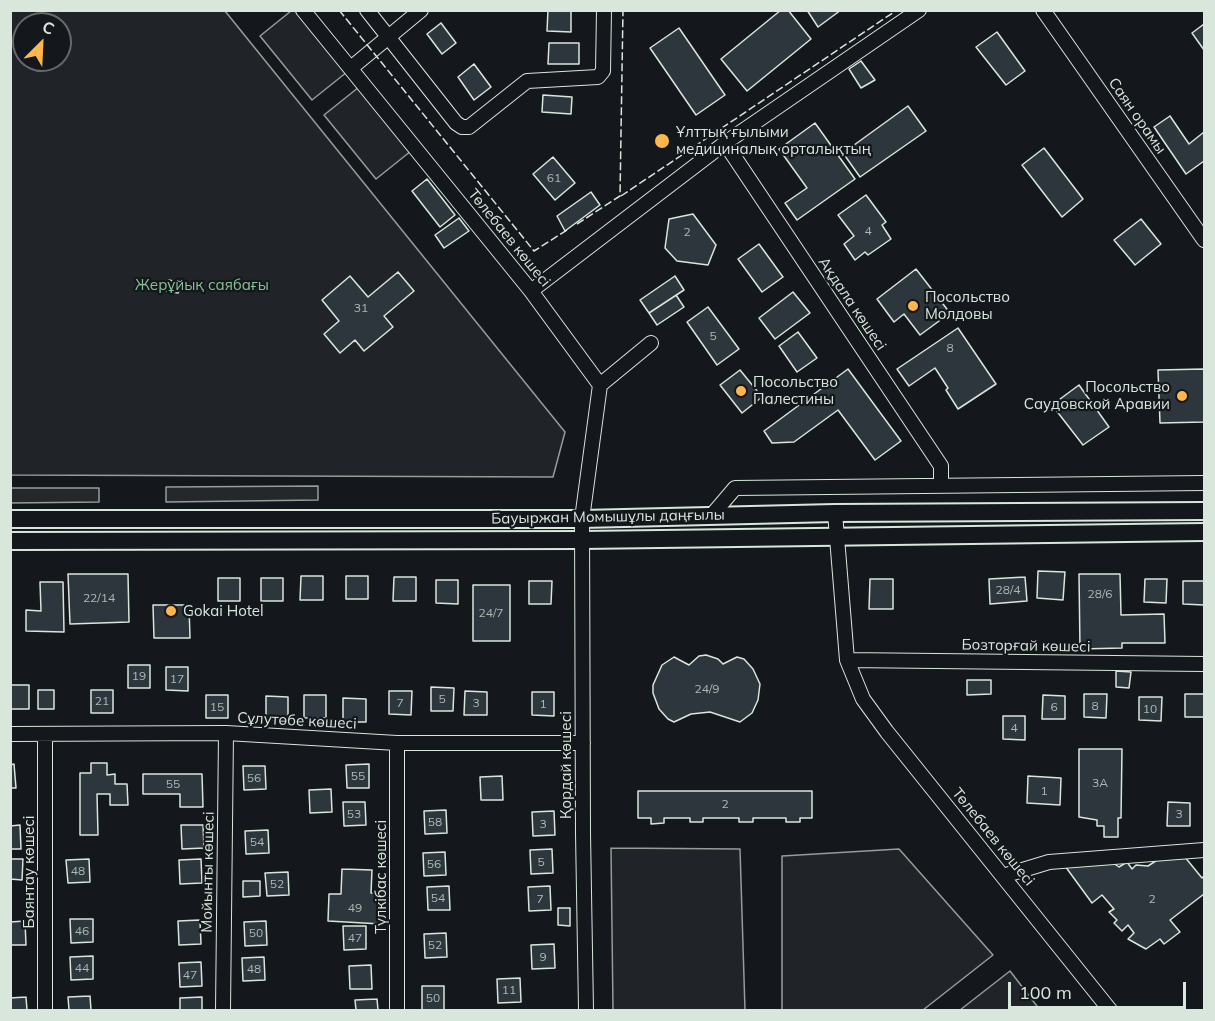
<!DOCTYPE html>
<html>
<head>
<meta charset="utf-8">
<style>
	body { margin:0 }
	#map { position:relative; width:1215px; height:1021px; overflow:hidden; background:#14181c; font-family:Mulish,sans-serif }
	canvas { display:block }
	.frame { position:absolute; inset:0; border:12px solid #d8e6dc; pointer-events:none }
	.north { position:absolute; left:12px; top:12px; width:60px; height:60px; box-sizing:border-box; background:#14181c; border:2px solid #626a69; border-radius:50%; rotate:24deg; font-size:16px; font-weight:700; line-height:24px; text-align:center; color:#d8e6dc }
	.north::after { content:''; display:block; margin:auto; width:21px; height:27px; background:#ffb74d; clip-path:polygon(50% 0,100% 100%,50% 72%,0 100%) }
	.scale { position:absolute; left:1008px; top:982px; width:178px; height:27px; box-sizing:border-box; border:3px solid #d8e6dc; border-top:0; padding-left:8px; font-size:18px; line-height:21px; white-space:nowrap; color:#d8e6dc; -webkit-text-stroke:4px #14181c; paint-order:stroke }
</style>
</head>
<body>
<div id="map">
<canvas width="1215" height="1021"></canvas>
<div class="frame"></div>
<div class="north">С</div>
<div class="scale">100 m</div>
</div>
<script>
const ctx = document.querySelector('canvas').getContext('2d');
ctx.lineJoin = 'round';
function paint(path, color) { ctx.fillStyle = color; ctx.fill(path, 'evenodd'); }
const toPath = rows => new Path2D(rows.map(r => 'M' + r).join(''));
function stroke(path, color, width, dash) { ctx.strokeStyle = color; ctx.lineWidth = width; ctx.lineCap = dash ? 'butt' : 'round'; ctx.setLineDash(dash || []); ctx.stroke(path); }
function write(font, color, halo, rows, align = 'center') {
  ctx.font = font + ' Mulish,sans-serif'; ctx.lineWidth = 4.5; ctx.setLineDash([]); ctx.textBaseline = 'middle'; ctx.strokeStyle = halo; ctx.fillStyle = color; for (const [text, x, y, turn = 0] of rows) {
    ctx.save(); ctx.translate(x, y); ctx.rotate((+turn || 0) * Math.PI / 180); ctx.textAlign = isNaN(turn) ? turn : align; if (halo) ctx.strokeText(text, 0, 0); ctx.fillText(text, 0, 0); ctx.restore();
  }
}
const green = toPath([
	[11,11,225,11,565,432,553,477,11,475,11,11],
	[24,24,60,24,60,60,24,60,24,24],
	[291,11,297,11,347,72,312,100,260,36,291,11],
	[359,87,411,151,376,179,324,115,359,87],
	[611,848,740,849,745,1010,613,1010,611,848],
	[899,849,993,955,923,1010,782,1010,782,856,899,849],
	[1010,971,1040,1010,960,1010,1010,971]
]);
paint(green, '#202428');
stroke(green, '#939e99', 1.5);
const parking = toPath([
	[318,486,318,500,166,502,166,487,318,486],
	[11,488,99,488,99,502,11,503,11,488]
]);
paint(parking, '#24282b');
stroke(parking, '#939e99', 1.5);
const building = toPath([
	[548,10,571,10,571,32,547,31,548,10],
	[781,10,788,10,811,39,747,91,721,59,781,10],
	[807,10,841,10,818,27,807,10],
	[441,23,456,43,442,54,427,34,441,23],
	[1204,24,1204,50,1192,33,1204,24],
	[679,28,725,95,696,115,650,48,679,28],
	[997,32,1025,71,1006,85,976,47,997,32],
	[549,43,579,43,579,64,548,64,549,43],
	[861,61,875,80,861,88,849,69,861,61],
	[474,64,491,87,474,100,458,77,474,64],
	[543,95,572,97,571,114,542,112,543,95],
	[908,106,926,131,860,177,843,153,908,106],
	[1170,116,1189,144,1204,132,1204,161,1186,174,1154,127,1170,116],
	[815,123,855,179,797,220,785,203,807,188,779,149,815,123],
	[1044,148,1083,199,1062,217,1022,165,1044,148],
	[553,157,575,183,555,200,533,174,553,157],
	[427,179,455,215,440,227,412,191,427,179],
	[591,192,600,205,565,231,557,216,591,192],
	[866,195,886,222,882,225,891,239,868,255,865,252,855,260,844,244,854,236,838,215,866,195],
	[693,214,716,245,708,265,677,261,665,248,669,219,693,214],
	[459,218,469,231,444,248,435,235,459,218],
	[1141,219,1161,244,1135,265,1114,240,1141,219],
	[759,244,783,277,762,292,738,259,759,244],
	[916,269,950,313,920,335,904,314,894,322,877,299,916,269],
	[398,272,414,291,384,316,393,327,364,351,355,340,340,353,324,334,339,321,322,300,350,276,368,297,398,272],
	[675,276,684,290,649,313,640,300,675,276],
	[169,280,181,283,178,293,166,291,169,280],
	[793,292,810,313,775,339,759,318,793,292],
	[676,295,684,307,657,325,649,313,676,295],
	[708,307,739,349,717,365,687,322,708,307],
	[958,328,996,384,958,409,946,390,948,388,935,368,909,386,897,369,958,328],
	[798,332,817,358,797,372,779,346,798,332],
	[848,369,901,441,875,460,838,410,794,442,772,443,764,431,848,369],
	[1204,369,1204,422,1160,423,1158,370,1204,369],
	[740,370,762,397,742,413,720,385,740,370],
	[1079,385,1109,427,1083,445,1052,405,1079,385],
	[1038,571,1065,572,1063,600,1037,598,1038,571],
	[68,574,128,574,129,622,70,624,68,574],
	[1079,574,1120,574,1121,615,1164,614,1165,643,1122,643,1122,648,1080,649,1079,574],
	[301,576,323,576,323,600,300,600,301,576],
	[346,576,368,576,368,599,346,599,346,576],
	[394,577,416,577,416,601,393,601,394,577],
	[1025,577,1027,601,990,604,989,579,1025,577],
	[218,578,240,578,240,601,218,601,218,578],
	[261,578,283,578,283,601,261,601,261,578],
	[870,579,893,579,893,609,869,609,870,579],
	[1145,579,1167,579,1166,603,1144,602,1145,579],
	[436,580,458,580,458,604,436,603,436,580],
	[529,581,552,581,551,604,529,604,529,581],
	[1183,581,1204,581,1204,605,1183,604,1183,581],
	[40,582,63,582,64,632,26,631,26,610,41,611,40,582],
	[473,585,510,585,510,641,473,641,473,585],
	[153,605,189,605,190,638,154,638,153,605],
	[706,655,718,659,723,664,737,657,744,659,753,669,760,684,758,700,752,713,740,722,710,712,691,714,674,722,668,719,659,709,653,693,653,685,662,665,674,657,689,665,699,656,706,655],
	[128,665,150,665,150,688,128,688,128,665],
	[166,667,188,667,188,691,166,690,166,667],
	[1116,671,1131,672,1129,688,1116,687,1116,671],
	[967,680,991,680,991,694,967,695,967,680],
	[10,685,29,685,29,709,10,709,10,685],
	[431,687,454,688,453,711,431,711,431,687],
	[38,690,54,690,54,709,38,709,38,690],
	[91,690,113,690,113,713,91,713,91,690],
	[389,691,412,691,411,715,389,714,389,691],
	[465,691,487,692,487,715,464,715,465,691],
	[532,692,554,692,554,716,532,715,532,692],
	[1084,694,1107,694,1106,718,1084,717,1084,694],
	[1185,694,1204,694,1204,717,1185,717,1185,694],
	[206,695,228,695,228,718,206,718,206,695],
	[304,695,326,695,326,718,304,718,304,695],
	[1043,695,1065,696,1065,719,1042,719,1043,695],
	[266,696,288,697,288,720,266,720,266,696],
	[1139,697,1162,697,1161,721,1139,720,1139,697],
	[343,698,366,699,366,722,343,722,343,698],
	[1003,716,1025,716,1025,740,1003,739,1003,716],
	[1079,749,1122,749,1121,818,1118,818,1118,837,1104,837,1104,826,1097,826,1097,820,1079,817,1079,749],
	[91,763,107,763,107,775,115,774,115,784,127,784,128,805,110,805,110,794,97,794,98,835,80,835,80,773,91,773,91,763],
	[14,764,16,788,10,788,10,765,14,764],
	[369,764,369,788,347,788,346,765,369,764],
	[243,766,265,766,266,789,244,790,243,766],
	[143,774,202,774,203,807,180,807,180,794,143,794,143,774],
	[502,776,503,800,481,800,480,777,502,776],
	[1028,776,1061,778,1060,805,1027,803,1028,776],
	[331,789,332,812,310,813,309,790,331,789],
	[638,791,812,791,812,818,800,818,800,822,786,822,786,818,753,818,753,822,739,822,739,818,703,818,703,822,690,822,690,818,664,818,664,823,651,824,651,818,638,818,638,791],
	[343,802,365,802,366,825,344,826,343,802],
	[1168,802,1190,803,1190,826,1167,826,1168,802],
	[446,810,447,833,425,834,424,811,446,810],
	[554,811,555,835,533,836,532,812,554,811],
	[20,825,21,849,10,849,10,826,20,825],
	[181,825,203,825,204,848,182,849,181,825],
	[268,830,269,853,246,854,245,831,268,830],
	[552,849,553,873,531,874,530,850,552,849],
	[445,852,446,875,424,876,423,853,445,852],
	[1184,856,1202,878,1204,876,1204,894,1170,920,1180,932,1164,944,1160,939,1146,949,1128,939,1134,933,1128,925,1122,931,1114,923,1117,920,1109,912,1114,909,1102,895,1092,903,1065,866,1110,861,1119,867,1127,862,1132,869,1136,865,1148,866,1162,857,1184,856],
	[10,859,23,859,22,880,10,879,10,859],
	[89,859,90,882,68,883,66,860,89,859],
	[201,859,202,883,180,884,179,860,201,859],
	[342,869,372,870,371,893,382,894,381,924,328,921,329,894,341,894,342,869],
	[288,872,289,895,267,896,265,873,288,872],
	[243,881,260,881,260,896,243,897,243,881],
	[449,886,450,910,428,910,427,887,449,886],
	[550,886,551,910,529,911,528,887,550,886],
	[558,908,570,908,570,926,558,925,558,908],
	[70,919,93,919,93,942,71,943,70,919],
	[200,920,201,944,179,945,178,921,200,920],
	[25,921,26,945,10,945,10,922,25,921],
	[266,921,267,945,245,946,244,922,266,921],
	[343,926,366,926,366,949,344,950,343,926],
	[446,933,447,957,425,958,424,934,446,933],
	[554,944,555,968,532,969,531,945,554,944],
	[93,956,93,979,71,980,70,957,93,956],
	[264,957,265,980,243,981,242,958,264,957],
	[201,962,202,986,180,987,179,963,201,962],
	[371,965,372,989,350,989,349,966,371,965],
	[520,978,521,1002,498,1003,497,979,520,978],
	[422,986,444,986,444,1010,422,1010,422,986],
	[90,996,91,1010,69,1010,68,997,90,996],
	[26,997,27,1010,10,1010,10,998,26,997],
	[202,997,202,1010,180,1010,180,998,202,997],
	[377,999,378,1010,356,1010,355,1000,377,999]
]);
paint(building, '#2c363c');
stroke(building, '#d8e6dc', 1.5);
const minor = toPath([
	[303,10,531,291,600,385,582,519,583,833,586,1010],
	[367,10,456,123,462,127,469,127,527,81,598,77,603,71,604,10],
	[1043,10,1204,240],
	[351,68,421,10],
	[725,143,941,466,941,486],
	[531,291,725,143,919,10],
	[600,385,651,343],
	[835,513,847,660,863,699,887,732,1110,1010],
	[712,515,735,488,1204,483],
	[847,660,1204,664],
	[10,734,226,733,397,743,583,743],
	[1003,876,1049,862,1204,850],
	[45,1010,45,734],
	[223,1010,226,733],
	[397,1010,397,743]
]);
const major = toPath([
	[10,519,582,519,835,513,1204,511],
	[10,541,582,540,1204,532]
]);
stroke(minor, '#d8e6dc', 16);
stroke(major, '#d8e6dc', 20);
stroke(minor, '#14181c', 14);
stroke(major, '#14181c', 16);
stroke(toPath([
	[339,10,534,251,567,230],
	[621,196,897,10],
	[577,224,620,196,623,10]
]), '#d8e6dc', 1.5, [8, 3]);
for (const [x, y, r, color] of [
	[662,141,8,"#ffb74d"],
	[913,306,6,"#ffb74d"],
	[741,391,6,"#ffb74d"],
	[1182,396,6,"#ffb74d"],
	[171,611,6,"#ffb74d"]
]) { const dot = new Path2D(); dot.arc(x, y, r, 0, 2 * Math.PI); ctx.fillStyle = color; ctx.fill(dot); stroke(dot, '#14181c', 2); }
write('12px', '#adbab4', null, [
	["61",554,178],
	["4",868,231],
	["2",687,232],
	["31",361,308],
	["5",713,336],
	["8",950,348],
	["28/4",1008,590],
	["28/6",1100,594],
	["22/14",99,598],
	["24/7",491,613],
	["19",139,676],
	["17",177,679],
	["24/9",707,689],
	["5",442,699],
	["21",102,701],
	["7",400,703],
	["3",476,703],
	["1",543,704],
	["8",1095,706],
	["15",217,707],
	["6",1054,707],
	["10",1150,709],
	["4",1014,728],
	["55",358,776],
	["56",254,778],
	["3А",1100,783],
	["55",173,784],
	["1",1044,791],
	["2",725,804],
	["53",354,814],
	["3",1179,814],
	["58",435,822],
	["3",543,824],
	["54",257,842],
	["5",541,862],
	["56",434,864],
	["48",78,871],
	["52",277,884],
	["54",438,898],
	["7",540,899],
	["2",1152,899],
	["49",355,908],
	["46",82,931],
	["50",256,933],
	["47",355,938],
	["52",435,945],
	["9",543,957],
	["44",82,968],
	["48",254,969],
	["47",190,975],
	["11",509,990],
	["50",433,998]
]);
write('15px', '#d8e6dc', '#14181c', [
	["Саян орамы",1137,116,55],
	["Төлебаев көшесі",509,238,51],
	["Ақдала көшесі",852,304,56],
	["Бауыржан Момышұлы даңғылы",608,517,-1],
	["Бозторғай көшесі",1026,646,1],
	["Сұлутөбе көшесі",297,721,3],
	["Қордай көшесі",566,765,-90],
	["Төлебаев көшесі",993,837,51],
	["Баянтау көшесі",29,872,-90],
	["Мойынты көшесі",208,872,-89],
	["Түлкібас көшесі",381,877,-90]
]);
write('15px', '#d8e6dc', '#14181c', [
	["Ұлттық ғылыми",676,132],
	["медициналық орталықтың",676,149],
	["Посольство",925,297],
	["Молдовы",925,314],
	["Посольство",753,382],
	["Палестины",753,399],
	["Посольство",1170,387,"right"],
	["Саудовской Аравии",1170,404,"right"],
	["Gokai Hotel",183,611]
], 'left');
write('15px', '#8ac095', '#14181c', [
	["Жерұйық саябағы",202,285]
]);
</script>
</body>
</html>
